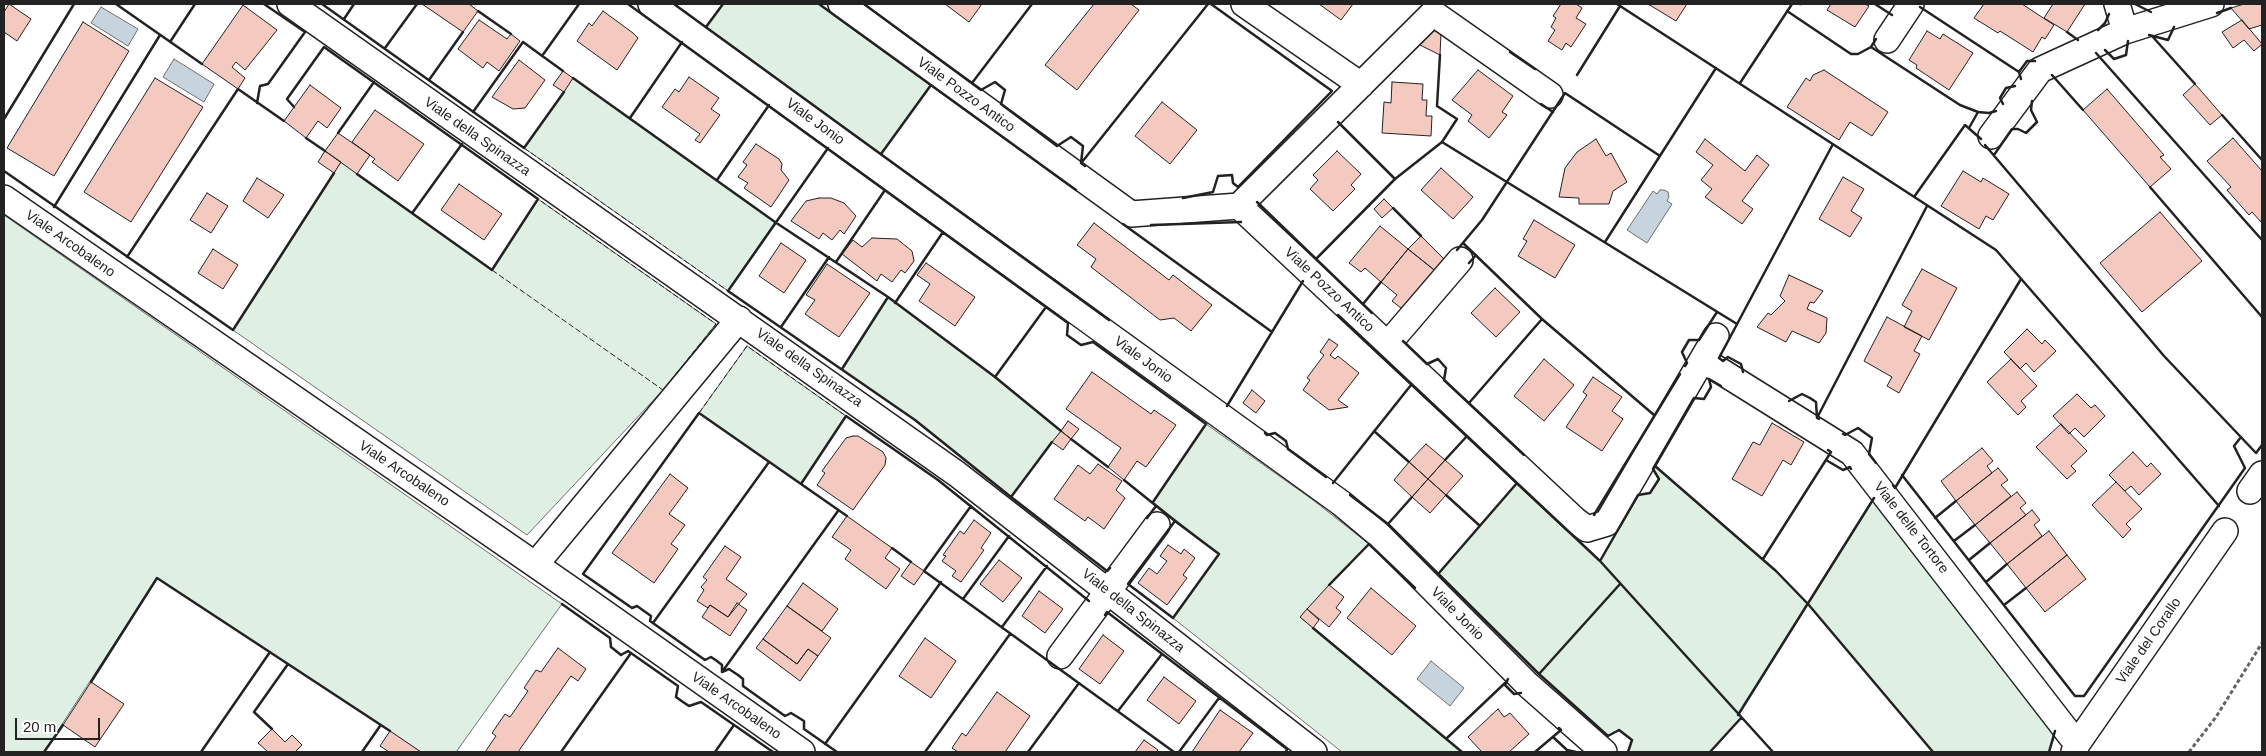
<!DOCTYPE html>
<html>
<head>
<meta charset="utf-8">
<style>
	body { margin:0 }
	#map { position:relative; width:2266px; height:756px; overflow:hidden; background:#fff; font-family:Arial,sans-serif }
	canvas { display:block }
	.frame { position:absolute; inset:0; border:5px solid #222; pointer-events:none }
	.scale { position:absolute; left:15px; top:718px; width:85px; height:22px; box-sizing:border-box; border:2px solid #222; border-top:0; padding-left:6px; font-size:15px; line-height:18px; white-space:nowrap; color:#222; -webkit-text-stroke:4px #fff; paint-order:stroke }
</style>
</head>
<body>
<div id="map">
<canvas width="2266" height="756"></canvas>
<div class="frame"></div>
<div class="scale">20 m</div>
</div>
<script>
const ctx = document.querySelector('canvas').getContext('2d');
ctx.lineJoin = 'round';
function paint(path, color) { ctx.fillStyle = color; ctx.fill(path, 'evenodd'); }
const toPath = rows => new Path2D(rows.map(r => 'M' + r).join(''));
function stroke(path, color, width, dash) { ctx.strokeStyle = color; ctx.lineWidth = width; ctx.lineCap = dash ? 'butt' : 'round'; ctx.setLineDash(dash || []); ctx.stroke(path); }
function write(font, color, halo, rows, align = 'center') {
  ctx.font = font + ' Arial,sans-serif'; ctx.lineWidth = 4; ctx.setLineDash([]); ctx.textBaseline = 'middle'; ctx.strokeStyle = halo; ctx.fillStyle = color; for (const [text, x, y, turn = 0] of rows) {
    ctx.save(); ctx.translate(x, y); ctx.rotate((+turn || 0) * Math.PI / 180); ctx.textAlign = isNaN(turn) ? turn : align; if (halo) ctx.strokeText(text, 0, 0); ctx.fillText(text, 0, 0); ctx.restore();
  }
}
const green = toPath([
	[723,4,819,4,931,85,881,154,706,27,723,4],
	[573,78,775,222,728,291,524,148,573,78],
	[341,162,492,270,538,199,716,324,663,390,527,535,233,330,341,162],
	[4,215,562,604,456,752,421,752,157,578,44,752,4,752,4,215],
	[888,297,995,377,1061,431,1011,497,915,420,842,369,888,297],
	[747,346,846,416,801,484,699,413,747,346],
	[1206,424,1313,500,1369,544,1300,617,1462,752,1342,752,1173,618,1219,554,1153,502,1206,424],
	[1655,466,1776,571,1808,604,1874,498,2056,733,2049,752,1933,752,1808,604,1738,715,1741,718,1710,752,1628,752,1632,740,1619,730,1608,736,1539,674,1439,573,1517,483,1600,561,1638,495,1650,493,1659,480,1653,469,1655,466]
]);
paint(green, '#e0efe3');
stroke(green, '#6f6f6f', 1);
const water = toPath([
	[101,7,138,29,128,46,91,23,101,7],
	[174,59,214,84,204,102,163,77,174,59],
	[1660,190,1664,190,1668,192,1669,197,1667,201,1672,204,1647,243,1627,230,1653,191,1657,194,1660,190],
	[1431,661,1464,688,1450,706,1417,679,1431,661]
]);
paint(water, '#c7d3dd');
stroke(water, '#6f6f6f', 1);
const building = toPath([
	[9,4,31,19,17,41,4,32,4,12,9,4],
	[422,4,469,4,478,11,463,32,422,4],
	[945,4,982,4,969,22,945,4],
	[1094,4,1131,4,1139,10,1077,90,1045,65,1094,4],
	[1319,4,1353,4,1341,20,1319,4],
	[1561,4,1576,4,1582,8,1576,18,1586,24,1571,47,1566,43,1562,50,1548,41,1555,30,1551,27,1556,18,1553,16,1561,4],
	[1648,4,1687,4,1676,21,1648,4],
	[1831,4,1865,4,1869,6,1855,27,1827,10,1831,4],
	[1984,4,2022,4,2054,25,2045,39,2042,37,2033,52,2000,31,1998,33,1974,18,1984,4],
	[2053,4,2085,4,2067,32,2044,18,2053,4],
	[2244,4,2262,4,2262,25,2249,29,2231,8,2244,4],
	[243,5,277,30,245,70,236,62,232,67,245,78,238,89,202,64,243,5],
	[603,11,633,33,638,38,617,70,577,41,589,23,592,26,603,11],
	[479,20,507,39,511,34,520,41,499,71,487,62,483,68,458,49,479,20],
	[2242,20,2262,44,2254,51,2244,40,2233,48,2222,32,2242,20],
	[83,22,129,51,54,176,7,148,83,22],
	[1432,27,1441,33,1440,55,1416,43,1432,27],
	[1927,31,1940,39,1943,34,1973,53,1949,90,1916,68,1917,65,1909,60,1927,31],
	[519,60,545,80,525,108,513,109,492,97,519,60],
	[1478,70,1513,96,1502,112,1507,115,1489,138,1468,121,1472,115,1452,100,1478,70],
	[1824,70,1888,112,1872,136,1850,122,1839,140,1787,107,1806,78,1810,81,1813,75,1824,70],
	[563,71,573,78,564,92,553,85,563,71],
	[689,77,719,98,711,109,720,115,700,143,695,140,700,134,662,107,675,89,679,92,689,77],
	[155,78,203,107,131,222,84,192,155,78],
	[1392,82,1423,84,1422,100,1427,100,1426,116,1432,116,1431,136,1382,133,1384,102,1391,103,1392,82],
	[2195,84,2222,115,2210,125,2183,95,2195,84],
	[310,85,341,108,327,128,318,121,306,138,284,121,310,85],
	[2107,89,2164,155,2160,157,2171,169,2150,187,2083,110,2107,89],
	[1162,102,1197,130,1170,164,1135,136,1162,102],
	[375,110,424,144,398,181,372,162,375,159,352,142,375,110],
	[338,133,370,155,357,174,325,151,338,133],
	[2233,138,2262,171,2262,223,2252,212,2249,215,2227,190,2231,187,2207,161,2233,138],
	[1596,139,1606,156,1611,153,1627,182,1613,191,1609,204,1579,204,1579,198,1559,197,1565,168,1577,152,1596,139],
	[1705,139,1745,171,1757,155,1769,165,1742,201,1753,209,1742,224,1705,197,1712,189,1701,180,1713,165,1696,152,1705,139],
	[756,144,779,159,782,164,781,170,789,180,771,207,744,188,748,183,738,177,747,165,743,162,756,144],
	[325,151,341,162,334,173,318,162,325,151],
	[1337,151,1361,174,1351,185,1355,189,1333,211,1310,189,1318,180,1313,175,1337,151],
	[1441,168,1473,197,1453,219,1421,190,1441,168],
	[1963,171,1981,182,1983,178,2009,194,1993,220,1986,216,1979,229,1941,206,1963,171],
	[1843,177,1864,189,1851,211,1862,218,1850,237,1819,219,1843,177],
	[257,178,284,195,268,218,243,201,257,178],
	[459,184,502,214,484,240,441,210,459,184],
	[207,193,228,206,211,233,190,220,207,193],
	[819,198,831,198,844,203,856,216,844,234,840,230,832,240,823,233,819,239,791,221,806,201,819,198],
	[1384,199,1393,208,1382,218,1374,209,1384,199],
	[2160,212,2202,261,2142,312,2100,263,2160,212],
	[1534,220,1575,245,1555,278,1518,256,1527,241,1523,239,1534,220],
	[1094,223,1169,280,1173,275,1212,305,1191,331,1174,318,1160,320,1091,267,1096,259,1077,245,1094,223],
	[1380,226,1408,249,1381,282,1365,268,1361,272,1349,263,1380,226],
	[1421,236,1447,262,1438,273,1408,249,1421,236],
	[872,238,897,239,912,251,914,261,905,273,901,270,892,282,881,274,877,281,842,254,853,240,862,247,872,238],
	[781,243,806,260,784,293,759,276,781,243],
	[213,249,238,265,223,289,198,273,213,249],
	[1408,249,1438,273,1406,312,1392,301,1397,295,1381,282,1408,249],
	[926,263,975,297,955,326,919,301,930,284,917,275,926,263],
	[827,264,870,293,839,337,805,314,815,300,806,295,827,264],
	[1922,269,1957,288,1929,340,1904,327,1912,311,1902,305,1922,269],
	[1789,275,1823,291,1814,303,1810,302,1807,309,1827,318,1826,333,1819,343,1792,331,1786,342,1757,327,1768,313,1771,315,1785,301,1780,296,1789,275],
	[1495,288,1520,312,1496,337,1471,313,1495,288],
	[1887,317,1922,336,1914,351,1920,354,1899,393,1887,386,1892,377,1864,361,1887,317],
	[2027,329,2042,344,2045,340,2056,351,2034,372,2026,363,2020,369,2004,352,2027,329],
	[1329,339,1338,345,1330,355,1335,359,1338,356,1359,373,1338,400,1348,407,1329,410,1303,390,1310,380,1307,378,1324,355,1320,352,1329,339],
	[1544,359,1574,385,1544,421,1514,396,1544,359],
	[2011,359,2037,386,2021,401,2026,407,2018,415,1987,382,2011,359],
	[1092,372,1151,414,1154,410,1176,425,1146,467,1137,461,1124,480,1108,467,1121,448,1066,409,1092,372],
	[1593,377,1622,397,1612,411,1623,419,1602,451,1566,427,1587,395,1583,392,1593,377],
	[1252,390,1265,401,1256,413,1243,403,1252,390],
	[2077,394,2091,408,2095,405,2105,416,2084,437,2075,428,2069,434,2053,416,2077,394],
	[1068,421,1079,429,1071,439,1061,431,1068,421],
	[1772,423,1804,442,1791,465,1783,460,1762,496,1732,479,1753,442,1760,445,1772,423],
	[2061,424,2087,451,2071,466,2076,471,2067,479,2036,447,2061,424],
	[1061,431,1071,439,1063,450,1052,442,1061,431],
	[853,436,858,436,883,452,886,458,885,465,853,510,817,485,825,473,822,471,846,438,853,436],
	[1426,444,1445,460,1428,479,1409,462,1426,444],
	[1982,448,1993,461,1987,466,1992,473,1956,501,1941,481,1982,448],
	[2133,452,2147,467,2151,463,2161,474,2139,495,2131,486,2125,491,2109,475,2133,452],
	[1445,460,1463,476,1446,495,1428,479,1445,460],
	[1409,462,1428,479,1412,497,1394,480,1409,462],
	[1098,464,1122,481,1116,490,1125,498,1104,529,1088,517,1085,521,1054,499,1078,465,1090,474,1098,464],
	[1998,468,2008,480,2001,485,2011,496,1975,525,1956,501,1998,468],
	[670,474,688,488,669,514,685,525,671,544,678,549,654,583,612,553,670,474],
	[1428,479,1446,495,1430,513,1412,497,1428,479],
	[2116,482,2142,509,2126,524,2131,529,2123,538,2092,505,2116,482],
	[2017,492,2026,503,2020,508,2026,515,1990,543,1975,525,2017,492],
	[2032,510,2040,520,2034,525,2042,536,2007,564,1990,543,2032,510],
	[847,516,892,548,885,558,900,569,886,589,845,559,851,550,832,537,847,516],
	[974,520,991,533,981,548,984,550,961,582,952,576,956,571,942,561,946,556,943,555,960,531,964,534,974,520],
	[2049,531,2067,555,2026,588,2007,564,2049,531],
	[1168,545,1181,554,1184,549,1195,558,1183,575,1187,578,1167,605,1138,583,1149,568,1157,574,1167,561,1160,556,1168,545],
	[725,546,741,557,726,579,747,594,728,617,710,605,708,608,697,601,704,590,701,587,707,580,703,577,725,546],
	[2067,555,2086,579,2045,612,2026,588,2067,555],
	[999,560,1022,578,1003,602,980,584,999,560],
	[911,562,924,571,914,585,901,576,911,562],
	[803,583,838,609,822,631,787,606,803,583],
	[1329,585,1344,597,1336,608,1341,612,1329,627,1307,609,1329,585],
	[1371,588,1416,626,1392,655,1347,618,1371,588],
	[1039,591,1063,609,1045,633,1022,616,1039,591],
	[737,603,747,610,730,636,702,617,710,605,728,617,737,603],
	[787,606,831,638,818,656,808,649,797,664,763,639,787,606],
	[1307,609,1319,620,1313,628,1300,617,1307,609],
	[1103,635,1124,651,1100,684,1079,669,1103,635],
	[925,638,956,661,931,698,899,676,925,638],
	[763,639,797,664,808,649,818,656,800,681,756,648,763,639],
	[558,648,586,669,578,681,571,676,518,752,485,752,496,736,492,733,505,714,510,717,528,691,524,688,536,670,541,672,558,648],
	[1164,677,1196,701,1179,724,1147,700,1164,677],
	[91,682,124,704,95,747,63,725,91,682],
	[997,692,1030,716,1005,752,958,752,952,748,962,733,966,736,997,692],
	[1498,709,1504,717,1510,713,1529,734,1509,752,1482,752,1468,737,1498,709],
	[1220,710,1253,733,1239,752,1192,752,1220,710],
	[272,729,285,742,292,735,302,745,295,752,268,752,258,743,272,729],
	[390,731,421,752,389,752,380,746,390,731],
	[1144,740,1158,750,1156,752,1135,752,1144,740]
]);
paint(building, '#f3c9c0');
stroke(building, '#222', 1);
const minor = toPath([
	[290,4,957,474,1314,752],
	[651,4,1341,503,1378,534,1528,685,1604,752],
	[841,4,1131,214,1239,206,1575,520,1587,529,1607,523,1716,336],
	[1244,4,1361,85],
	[2125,31,2211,4],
	[1887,40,1911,4],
	[1991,136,2040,70,2125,31,2117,4],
	[4,198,572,590,802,752],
	[1239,206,1433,13,1550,95],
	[1388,344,1460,260],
	[1703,360,1852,453,2077,744],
	[2250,491,2262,474],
	[536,564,739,319],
	[1060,656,1157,525],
	[2074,752,2077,744,2225,531]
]);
stroke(minor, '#222', 28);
stroke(toPath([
	[2189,752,2216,717,2262,643]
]), '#646464', 3, [4, 2.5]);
stroke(minor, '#fff', 25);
stroke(toPath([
	[524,148,728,291],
	[492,270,663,390,716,324,538,199],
	[699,413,747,346,846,416]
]), '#222', 1, [6, 2.5]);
stroke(toPath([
	[116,4,202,64],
	[322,4,524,148,564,92],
	[628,4,1068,323,1067,335,1081,345,1093,342,1206,424,1153,502],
	[674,4,1109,320],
	[819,4,1076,190],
	[864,4,981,90,995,82,1005,90,1001,104,1057,146,1071,137,1083,146,1081,163,1085,166],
	[1617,4,1996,250,2219,506],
	[1800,4,1801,4],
	[1875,4,1892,15],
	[2135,4,2151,12],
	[1920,7,2019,72],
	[478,11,511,34],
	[1787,11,1851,54,1858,54,1871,47],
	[2217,13,2231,8],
	[344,19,354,4],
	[706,27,723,4],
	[2098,30,2105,23,2109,14],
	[2067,32,2078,40],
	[2149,35,2168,40,2174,27],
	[2152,36,2195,84],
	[1876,39,1871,47,1960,105,1978,112],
	[170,42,195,4],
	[523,42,563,71],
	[385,48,417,4],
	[2105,50,2114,59,2126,55,2128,41],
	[1510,52,1535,69],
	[2096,53,2262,240],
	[542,56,579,4],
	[1577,75,1620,6],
	[2052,75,2083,110],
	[573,78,775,222,888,297,995,377,1061,431],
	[2021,79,2019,72,2027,61,2035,61],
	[429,80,463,32],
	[972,83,1032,4],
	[1740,83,1792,4],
	[257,103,260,86,268,84,305,32,264,4],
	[1541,104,1553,112],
	[2003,104,2000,98,2006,88,2015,86],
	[294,107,287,99,324,47,538,199,492,270,357,174],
	[473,112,523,42],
	[2222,115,2262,160],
	[630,118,682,42],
	[4,119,74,4],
	[1338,122,1395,179],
	[1969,128,1978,112,1989,113,1996,111],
	[338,133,374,82],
	[306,138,325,151],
	[1442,142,1737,324],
	[1985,145,2164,356,2256,453,2262,445],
	[828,148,728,291,915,420,1011,497,1107,571,1110,568],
	[881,154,931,85],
	[1994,155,2012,129,2018,129,2026,133,2037,122,2031,110,2032,101],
	[1082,162,1208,4],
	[4,171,233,330,334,173],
	[717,180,769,105],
	[2150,187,2262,317],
	[1914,197,1965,125,1981,139],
	[1183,198,1213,192,1218,176,1232,175,1233,183,1238,187,1332,91,1211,4],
	[1257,202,1372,313],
	[54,207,160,35],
	[1393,208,1421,236],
	[413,212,462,144],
	[1123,224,1272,332],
	[1151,225,1241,222],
	[1605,242,1716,68],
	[1463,243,1542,319,1654,415],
	[1457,250,1482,220,1565,93,1660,156],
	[127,257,238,89,284,121],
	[1316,259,1395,179,1442,142,1457,119,1437,106,1440,55],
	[836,262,885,190],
	[1469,263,1476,255],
	[895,303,943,232],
	[1363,304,1381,282],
	[1338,315,1600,561,1773,752],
	[781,327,829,257],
	[1403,341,1427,364,1438,359,1446,368,1444,380,1524,455],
	[1685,366,1687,363,1682,352,1689,340,1699,340,1717,312],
	[842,369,888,297],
	[1743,372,1741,364,1728,357,1723,361,1719,358,1833,144],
	[995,377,1046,307],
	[1789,401,1802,394,1810,398,1816,402,1817,418,1819,419],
	[1469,403,1542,319],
	[1227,406,1303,281],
	[1818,416,1927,206],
	[1374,431,1409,462],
	[1265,433,1267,435,1275,433,1286,441,1288,449,1326,477],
	[1843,434,1845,435,1858,428,1872,438,1869,454,1876,463],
	[1071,439,1108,467],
	[1445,460,1467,436],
	[1826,460,1843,470,1850,467,1851,469],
	[1655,466,1776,571,1808,604,1933,752],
	[1902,475,2075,696,2084,696,2245,468,2234,446,2241,437],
	[1124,480,1175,521],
	[1333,483,1411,385],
	[801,484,846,416,938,480,1089,601],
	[1893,485,1895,488,2021,279],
	[1350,495,1388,524,1539,674,1608,736,1619,730,1632,740,1628,752],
	[1446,495,1480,526],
	[1011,497,1052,442],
	[971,506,924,571,1174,752],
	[1594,515,1680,374],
	[1147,518,1156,506],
	[1935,518,1956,501],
	[1175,521,1219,554,1173,618,1128,584,1175,521],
	[1388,524,1412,497],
	[1954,541,1975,525],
	[892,548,911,562],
	[1763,559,1831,452,1828,450],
	[1969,560,1990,543],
	[1600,561,1638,495,1650,493,1659,479,1653,469,1694,398,1704,399,1711,387,1709,379,1721,386],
	[1439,573,1517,483],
	[1986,582,2007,564],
	[1329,585,1369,544,1415,588],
	[963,599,1009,536],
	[562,604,610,638,611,647,621,655,628,651,678,686,676,697,683,702,689,706,701,702,773,752],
	[2004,605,2026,588],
	[1105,615,1107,612,1287,749,1286,752],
	[653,623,769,462],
	[1002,627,1047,566],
	[1313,628,1462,752],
	[722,672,838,511],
	[1539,674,1620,584],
	[1508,679,1505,685,1514,694,1521,693],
	[91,682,157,578,390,731],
	[1118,711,1162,654],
	[1738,715,1874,498],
	[272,729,254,712,288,664],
	[1553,737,1567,750,1576,752],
	[1447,738,1505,683],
	[825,744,941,582],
	[44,752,63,725],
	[201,752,270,652],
	[362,752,380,726],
	[561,752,631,653],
	[715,752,734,725],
	[837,752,804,729,804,721,791,713,785,716,743,686,743,679,738,675,729,669,722,672,722,665,717,661,711,657,705,660,650,621,651,616,637,606,632,608,583,574,699,413,847,516],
	[925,752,1010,634],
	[1028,752,1079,683],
	[1179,752,1219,698],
	[1535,752,1561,730,1559,728],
	[1710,752,1741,718],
	[2049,752,2055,731]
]), '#222', 2.5);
write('14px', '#222', '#fff', [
	["Viale Pozzo Antico",966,95,36],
	["Viale Jonio",815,122,36],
	["Viale della Spinazza",477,137,35],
	["Viale Arcobaleno",70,244,35],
	["Viale Pozzo Antico",1329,290,43],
	["Viale Jonio",1143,360,36],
	["Viale della Spinazza",809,368,35],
	["Viale Arcobaleno",404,474,34],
	["Viale delle Tortore",1911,528,52],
	["Viale della Spinazza",1133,611,38],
	["Viale Jonio",1457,614,45],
	["Viale del Corallo",2149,641,-55],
	["Viale Arcobaleno",736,706,35]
]);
</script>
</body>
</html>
